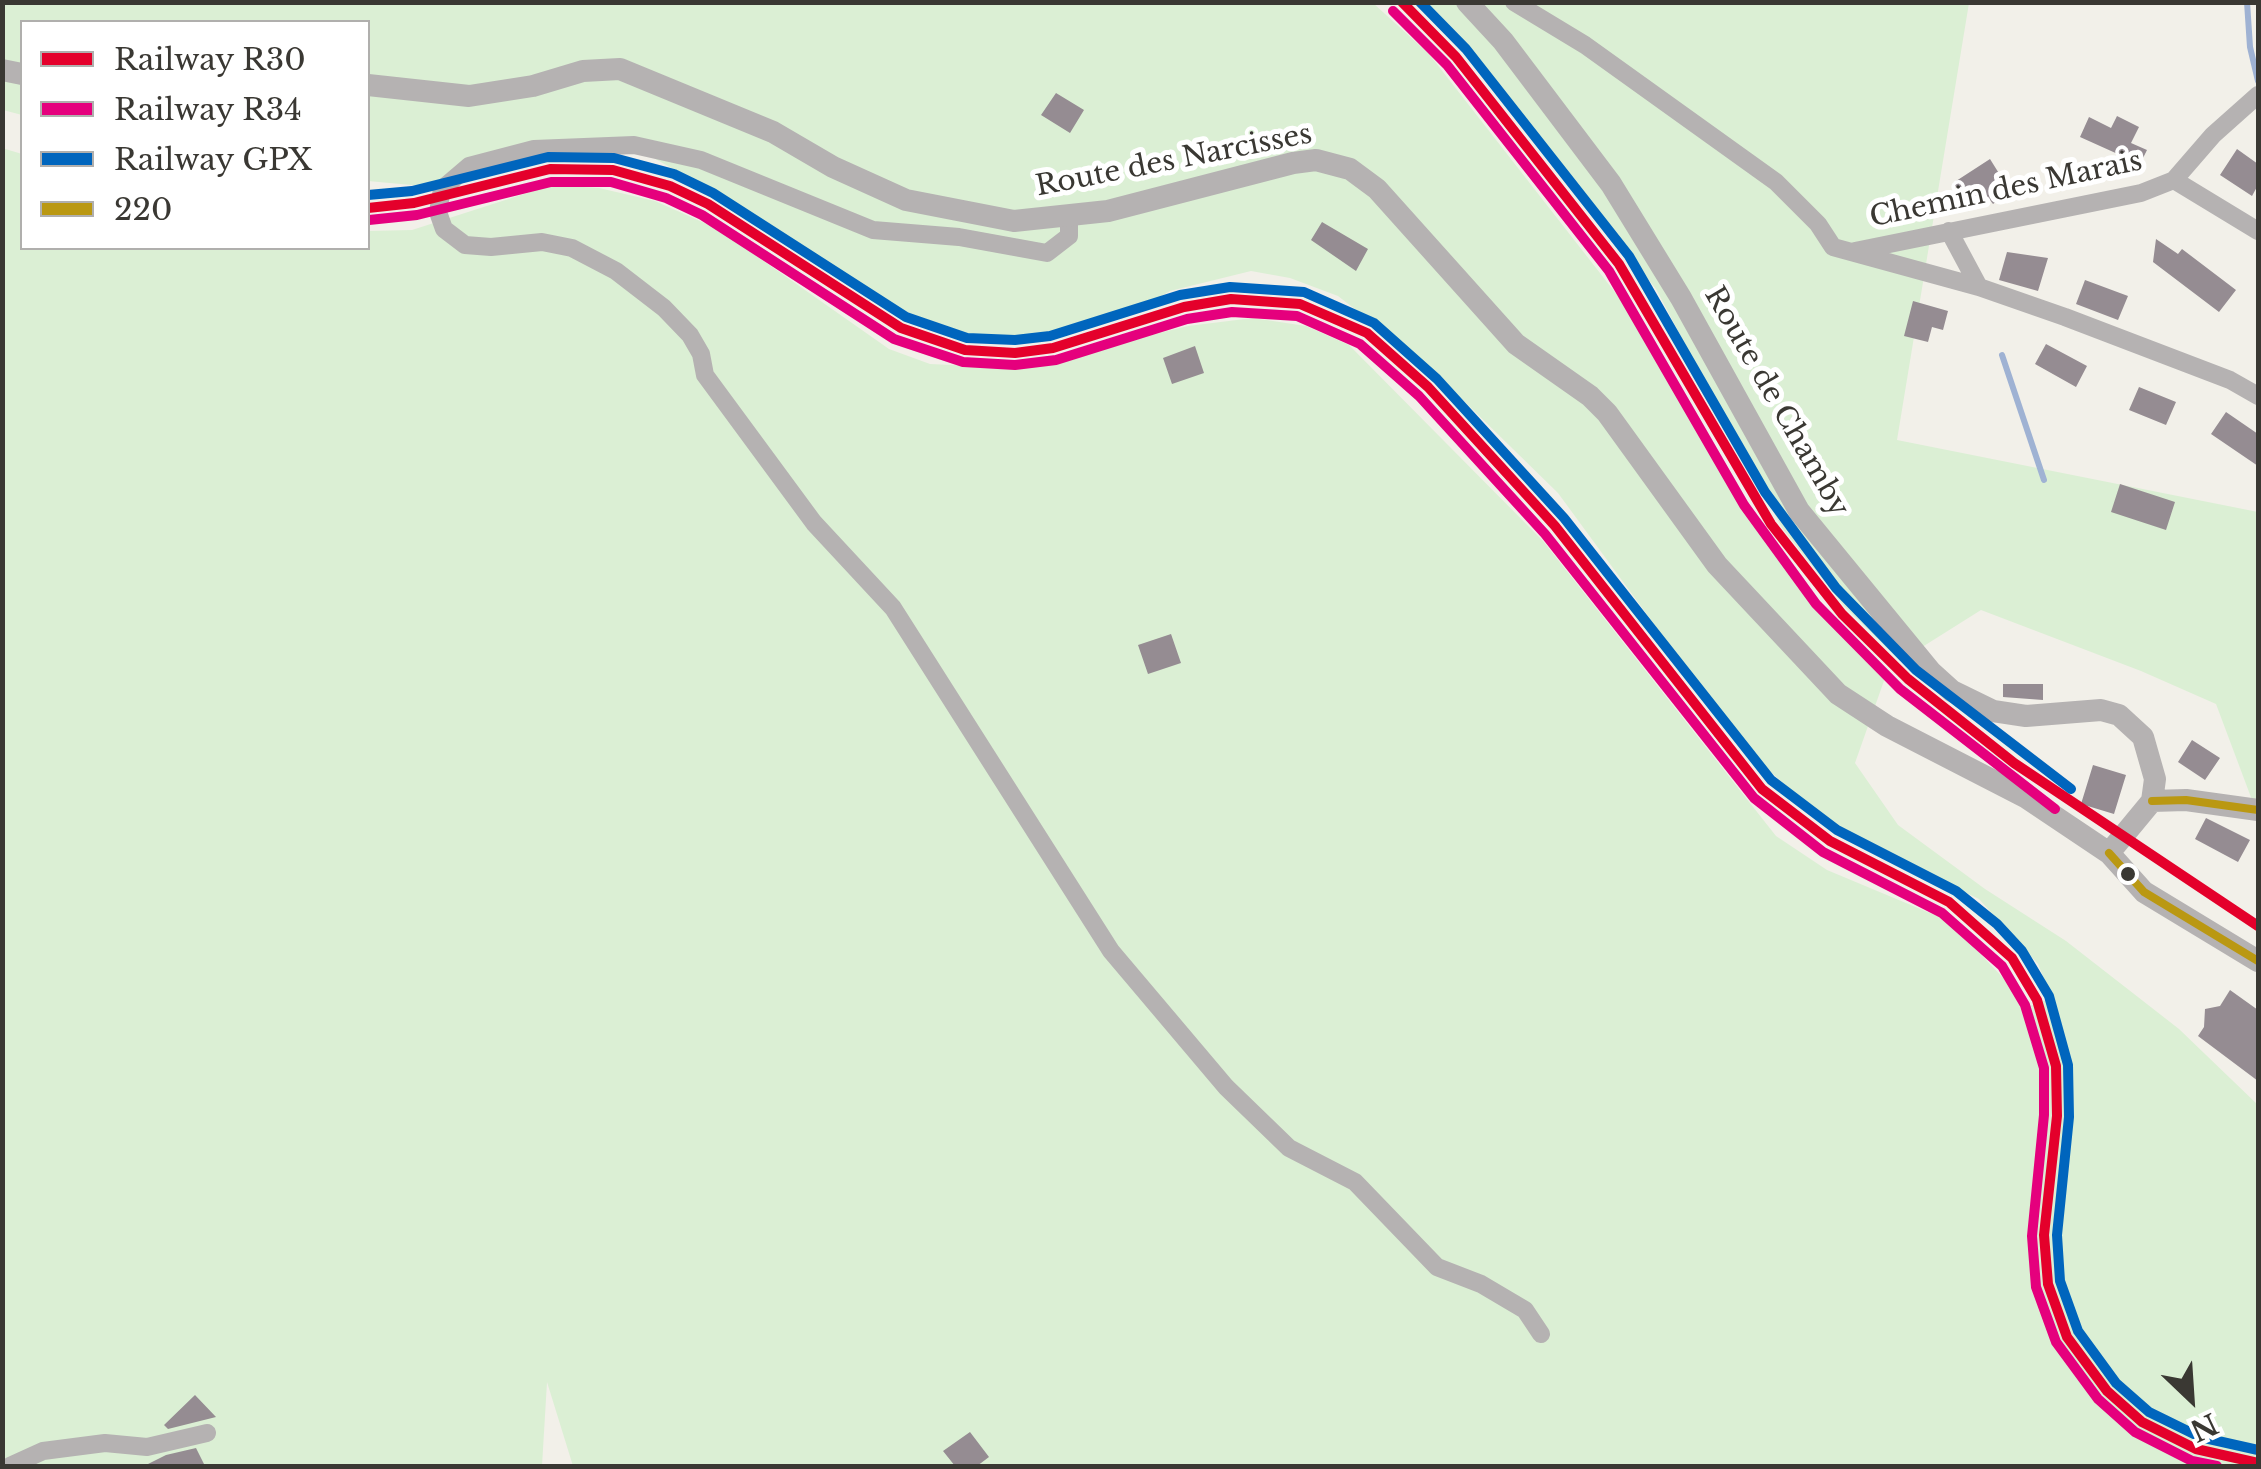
<!DOCTYPE html>
<html>
<head>
<meta charset="utf-8">
<style>
	body { margin:0 }
	#map { position:relative; width:2261px; height:1469px; overflow:hidden; background:#f2f0e9; font-family:"Libre Baskerville",serif }
	canvas { display:block }
	.frame { position:absolute; inset:0; border:5px solid #3a3833; pointer-events:none }
	.legend { position:absolute; left:20px; top:20px; width:350px; height:230px; box-sizing:border-box; background:#fff; border:2px solid #b0afad; margin:0; padding:12px 18px; list-style:none; font-size:30px; color:#3a3833 }
	.legend li { display:flex; align-items:center; gap:20px; height:50px }
	.legend b { width:50px; border:2px solid #b0afad }
	.north { position:absolute; left:2141px; top:1349px; width:100px; height:100px; -webkit-text-stroke:8px #fff; paint-order:stroke; rotate:155deg; font-size:28px; font-weight:700; line-height:40px; text-align:center; color:#3a3833 }
	.north::after { content:''; display:block; margin:auto; width:35px; height:45px; background:#3a3833; clip-path:polygon(50% 0,100% 100%,50% 72%,0 100%) }
</style>
</head>
<body>
<div id="map">
<canvas width="2261" height="1469"></canvas>
<div class="frame"></div>
<ul class="legend">
<li><b style="height:12px;background:#e4002b"></b>Railway R30</li>
<li><b style="height:12px;background:#e5007d"></b>Railway R34</li>
<li><b style="height:12px;background:#0065bd"></b>Railway GPX</li>
<li><b style="height:12px;background:#ba9812"></b>220</li>
</ul>
<div class="north">N</div>
</div>
<script>
const ctx = document.querySelector('canvas').getContext('2d');
ctx.lineJoin = 'round';
function paint(path, color) { ctx.fillStyle = color; ctx.fill(path, 'evenodd'); }
const toPath = rows => new Path2D(rows.map(r => 'M' + r).join(''));
function stroke(path, color, width, dash) { ctx.strokeStyle = color; ctx.lineWidth = width; ctx.lineCap = dash ? 'butt' : 'round'; ctx.setLineDash(dash || []); ctx.stroke(path); }
function write(font, color, halo, rows, align = 'center') {
  ctx.font = font + ' "Libre Baskerville",serif'; ctx.lineWidth = 10; ctx.setLineDash([]); ctx.textBaseline = 'middle'; ctx.strokeStyle = halo; ctx.fillStyle = color; for (const [text, x, y, turn = 0] of rows) {
    ctx.save(); ctx.translate(x, y); ctx.rotate((+turn || 0) * Math.PI / 180); ctx.textAlign = isNaN(turn) ? turn : align; if (halo) ctx.strokeText(text, 0, 0); ctx.fillText(text, 0, 0); ctx.restore();
  }
}
paint(toPath([
	[3,3,1373,3,1429,54,1646,332,1729,478,1783,559,1829,617,1886,675,1855,763,1898,825,1985,889,2066,941,2179,1029,2258,1105,2258,1466,573,1466,547,1382,542,1466,3,1466,2,148,22,154,22,248,368,248,368,231,412,230,552,185,599,188,655,201,718,229,889,349,930,364,1015,368,1188,326,1253,318,1306,326,1349,345,1543,541,1776,836,1827,870,1949,921,2007,982,2022,1009,2052,998,2038,964,1979,899,1858,841,1808,805,1747,751,1558,493,1425,363,1338,296,1290,278,1251,271,1170,291,1144,306,1052,337,961,335,901,316,749,212,652,157,615,149,534,156,422,186,368,181,368,22,22,22,22,115,3,110],
	[1419,3,1969,3,1897,440,2258,512,2258,816,2216,704,2141,671,1981,610,1900,661,1844,606,1782,528,1656,289,1463,44]
]), '#dbefd4');
stroke(toPath([
	[2247,2,2250,47,2258,81],
	[2002,355,2044,480]
]), '#9fb2d3', 6);
paint(toPath([
	[1056,93,1084,110,1070,133,1041,115],
	[2117,116,2139,127,2131,143,2147,150,2140,164,2080,137,2089,117,2111,128],
	[2237,149,2258,164,2258,185,2252,196,2220,175],
	[1990,159,2010,191,1993,204,1984,192,1970,204,1953,183],
	[1322,222,1368,249,1356,271,1311,240],
	[2156,239,2178,254,2182,249,2236,290,2219,312,2153,262],
	[2007,252,2048,258,2038,291,1999,280],
	[2085,280,2128,296,2118,320,2076,304],
	[1913,301,1948,311,1943,330,1932,327,1928,342,1904,336],
	[2046,344,2087,366,2076,387,2035,364],
	[1195,346,1204,373,1172,384,1163,358],
	[2139,387,2176,402,2166,425,2129,410],
	[2226,412,2258,434,2258,466,2211,434],
	[2120,484,2175,502,2166,530,2111,512],
	[1171,634,1181,663,1148,674,1138,645],
	[2003,684,2043,684,2043,700,2003,697],
	[2192,740,2220,758,2205,780,2178,762],
	[2093,765,2126,775,2114,814,2081,804],
	[2206,818,2250,840,2238,862,2195,839],
	[2230,990,2258,1010,2258,1081,2198,1036,2204,1027,2205,1009,2220,1006],
	[195,1395,216,1417,168,1429,164,1425],
	[970,1432,989,1457,977,1466,955,1466,943,1451],
	[196,1448,205,1466,144,1466,166,1455]
]), '#958c92');
stroke(toPath([
	[1514,2,1585,45,1776,182,1818,224,1833,247,1979,287,2065,317,2230,380,2258,396],
	[2174,180,2258,231],
	[1069,218,1069,236,1047,253,959,237,873,230,701,160,634,145,534,149,469,166,442,189,438,212,444,229,465,245,491,247,542,242,572,248,616,271,664,308,690,335,701,354,705,375,814,523,893,608,1111,951,1226,1087,1289,1148,1355,1182,1437,1267,1481,1284,1525,1310,1541,1334],
	[1949,231,1979,287],
	[1855,251,2141,193,2174,180,2213,135,2258,95],
	[10,1466,43,1451,105,1443,147,1447,207,1433]
]), '#b5b2b2', 18);
stroke(toPath([
	[1467,2,1503,41,1611,184,1681,298,1799,511,1931,672,1952,691,1993,711,2026,716,2101,710,2119,715,2143,737,2155,779,2152,801,2109,853],
	[2,70,22,74],
	[368,85,469,96,533,86,583,71,620,69,773,132,833,167,906,200,1014,221,1108,211,1293,163,1316,160,1350,169,1377,189,1516,344,1590,396,1607,413,1717,565,1838,694,1887,726,2027,798,2109,853,2144,892,2258,961],
	[2152,801,2186,800,2258,810]
]), '#b5b2b2', 22);
stroke(toPath([
	[2152,801,2186,800,2258,810],
	[2109,853,2144,892,2258,961]
]), '#ba9812', 8);
stroke(toPath([
	[1402,2,1456,57,1619,264,1771,524,1842,614,1908,679,2014,763,2258,926],
	[368,208,414,203,550,169,613,170,670,186,708,204,901,328,965,350,1015,353,1053,348,1184,307,1231,299,1300,304,1367,333,1428,387,1555,526,1762,789,1830,841,1949,902,2012,958,2037,1000,2056,1066,2057,1116,2044,1235,2048,1284,2067,1337,2107,1391,2142,1422,2196,1449,2258,1463]
]), '#e4002b', 10);
stroke(toPath([
	[1393,11,1447,65,1609,271,1744,505,1816,604,1900,689,2055,809],
	[369,220,417,215,551,182,611,182,666,198,702,215,894,339,963,362,1015,365,1056,360,1187,319,1232,312,1297,316,1360,344,1419,396,1545,534,1754,798,1823,852,1942,913,2002,966,2025,1005,2044,1068,2044,1115,2032,1236,2036,1287,2056,1342,2098,1399,2135,1432,2192,1461,2217,1466]
]), '#e5007d', 10);
stroke(toPath([
	[1420,2,1466,49,1629,256,1765,492,1836,588,1916,670,2071,789],
	[368,195,412,191,548,157,614,158,674,174,713,193,906,317,967,338,1015,340,1050,336,1180,295,1230,287,1304,292,1374,323,1437,379,1564,518,1771,780,1837,830,1956,891,1997,924,2022,951,2049,996,2068,1065,2069,1117,2057,1235,2060,1281,2078,1331,2116,1383,2149,1412,2200,1437,2258,1450]
]), '#0065bd', 10);
for (const [x, y, r, color] of [
	[2128,874,9,"#3a3833"]
]) { const dot = new Path2D(); dot.arc(x, y, r, 0, 2 * Math.PI); ctx.fillStyle = color; ctx.fill(dot); stroke(dot, '#fff', 4); }
write('28px', '#3a3833', '#fff', [
	["Route des Narcisses",1174,161,-11],
	["Chemin des Marais",2006,190,-12],
	["Route de Chamby",1776,402,60]
]);
</script>
</body>
</html>
